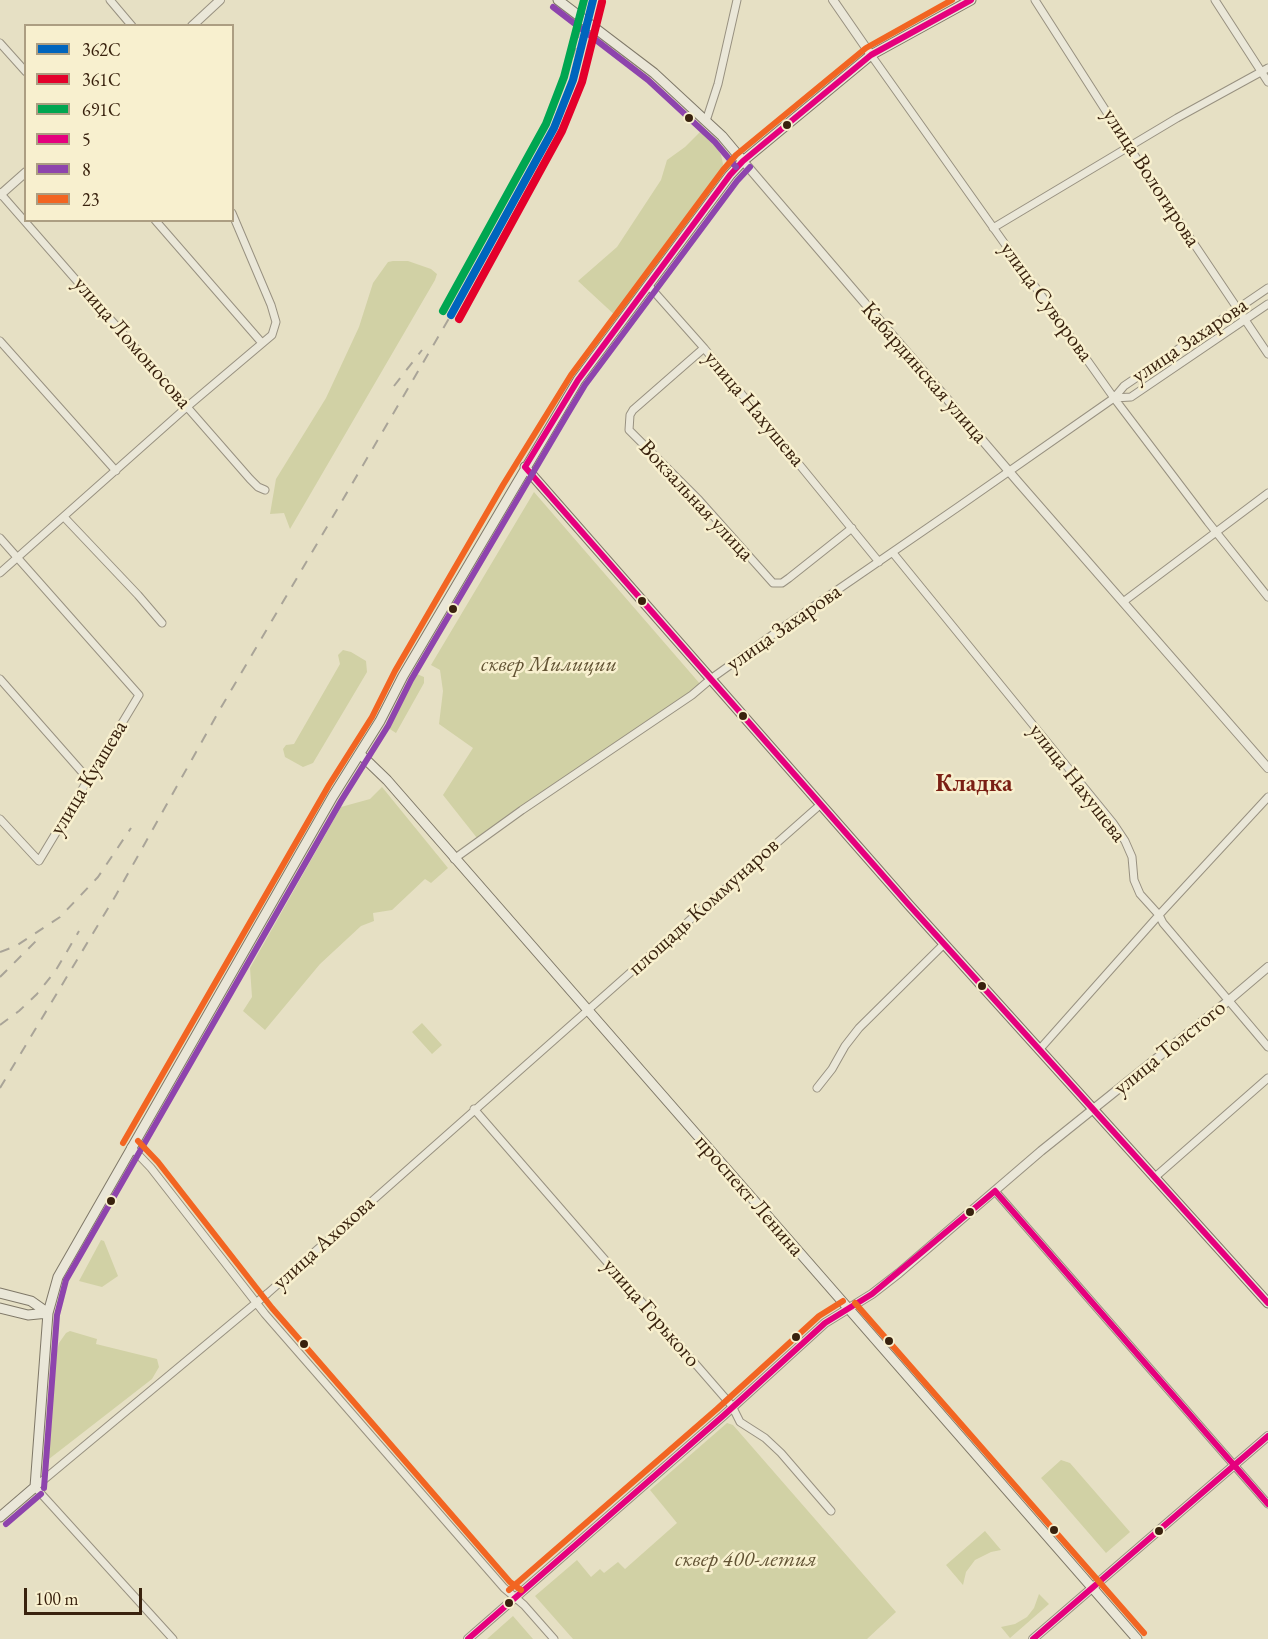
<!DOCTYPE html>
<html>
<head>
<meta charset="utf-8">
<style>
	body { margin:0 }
	#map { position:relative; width:1268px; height:1639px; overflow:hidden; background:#e6e0c4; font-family:"EB Garamond",serif }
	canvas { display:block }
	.legend { position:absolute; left:24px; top:24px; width:210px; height:198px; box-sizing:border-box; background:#f8f0cf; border:2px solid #ac9e82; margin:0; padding:8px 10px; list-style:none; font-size:18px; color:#39220e }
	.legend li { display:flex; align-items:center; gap:12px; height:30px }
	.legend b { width:30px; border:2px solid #ac9e82 }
	.scale { position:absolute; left:24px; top:1588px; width:118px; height:27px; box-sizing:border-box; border:3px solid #39220e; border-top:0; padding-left:8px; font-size:18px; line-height:21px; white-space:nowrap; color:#39220e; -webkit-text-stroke:4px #f8f0cf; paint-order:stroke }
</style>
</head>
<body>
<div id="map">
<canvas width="1268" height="1639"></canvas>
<ul class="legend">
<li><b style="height:8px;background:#0065bd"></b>362С</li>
<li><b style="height:8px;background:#e4002b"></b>361С</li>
<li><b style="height:8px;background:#00a651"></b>691С</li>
<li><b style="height:8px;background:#e5007d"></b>5</li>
<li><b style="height:8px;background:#8e44ad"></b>8</li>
<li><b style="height:8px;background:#f26522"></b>23</li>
</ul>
<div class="scale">100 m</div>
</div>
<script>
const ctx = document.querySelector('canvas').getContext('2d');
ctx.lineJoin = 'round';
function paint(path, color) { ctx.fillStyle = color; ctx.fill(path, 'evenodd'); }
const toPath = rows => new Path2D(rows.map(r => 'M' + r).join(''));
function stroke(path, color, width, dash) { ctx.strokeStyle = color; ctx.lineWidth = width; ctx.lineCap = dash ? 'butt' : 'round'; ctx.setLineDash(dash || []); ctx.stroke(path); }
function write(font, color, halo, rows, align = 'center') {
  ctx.font = font + ' "EB Garamond",serif'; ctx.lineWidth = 5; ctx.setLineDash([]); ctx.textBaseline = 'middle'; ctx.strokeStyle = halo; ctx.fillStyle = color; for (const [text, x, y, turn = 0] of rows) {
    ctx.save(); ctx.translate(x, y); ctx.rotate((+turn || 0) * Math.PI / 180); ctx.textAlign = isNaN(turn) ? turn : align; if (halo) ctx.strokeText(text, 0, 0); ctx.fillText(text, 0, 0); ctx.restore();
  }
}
paint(toPath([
	[702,130,715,143,721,155,723,164,720,179,618,318,578,281,617,247,661,180,667,160,685,147],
	[393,261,408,261,431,269,437,274,435,280,290,529,284,513,270,514,276,479,326,398,359,327,373,283,388,262],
	[534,492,701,685,477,838,443,795,473,748,439,724,443,691,440,670,431,665],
	[343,650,351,652,366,661,367,672,313,763,303,767,285,757,283,749,286,745,294,744,340,664,338,655],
	[417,674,424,677,424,683,396,733,385,726,414,676],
	[382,787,448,868,431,883,425,879,392,910,373,913,374,921,361,926,320,964,265,1030,243,1011,252,997,250,968,341,807,370,799],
	[422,1023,442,1045,432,1054,412,1032],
	[101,1240,104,1241,118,1276,102,1287,79,1281],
	[70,1331,97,1339,96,1344,157,1359,159,1367,152,1379,49,1459,46,1456,56,1355,59,1343,66,1333],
	[727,1423,733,1425,896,1612,867,1639,573,1639,535,1596,577,1560,591,1577,600,1569,604,1573,618,1562,625,1569,677,1523,650,1490],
	[1061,1460,1070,1463,1130,1532,1106,1553,1041,1478],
	[985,1531,1001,1550,991,1552,975,1560,966,1572,963,1585,946,1565],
	[1039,1594,1049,1604,1010,1638,1001,1627,1015,1624,1027,1617,1034,1608],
	[513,1616,533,1639,487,1639]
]), '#d1d1a5');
const minor = toPath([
	[110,0,132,26],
	[1035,0,1129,147,1268,354],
	[1215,0,1268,82],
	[0,43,26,72],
	[871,55,1114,398,1208,522,1268,597],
	[706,121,718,84,737,0],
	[0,193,250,479,258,487,265,490],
	[155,220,262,343],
	[993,228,1177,118,1268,68],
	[649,286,704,348,879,562],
	[0,341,116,471],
	[704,348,633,410,630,415,629,430,699,500,773,583,782,583,789,578,852,528],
	[1114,398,1131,397,1268,304],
	[64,517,138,595,162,623],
	[0,538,139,695,39,861,0,819],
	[893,553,1113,823,1125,841,1132,857,1134,880,1140,894,1159,915,1163,923,1268,1047],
	[0,573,188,406,272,335,276,322,271,305,232,213],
	[1123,602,1268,493],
	[0,679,89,780],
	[454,859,522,810,692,695,712,678,785,626,958,507,1114,398,1124,386,1268,288],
	[1039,1050,1159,915,1268,797],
	[817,1088,832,1069,845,1046,859,1028,944,944],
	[474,1109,732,1406,740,1422,765,1438,781,1453,831,1511],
	[131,1147,151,1168,265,1314,504,1588,524,1605,554,1639],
	[1154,1178,1268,1078],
	[995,1191,1268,1504],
	[173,1639,35,1487,268,1293,821,804]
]);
const tertiary = toPath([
	[833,0,871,55],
	[192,26,220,0],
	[743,161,1019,483,1268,768],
	[0,195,26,172],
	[468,1639,723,1416,825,1323,872,1294,899,1273,1041,1151,1228,1001,1268,967],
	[1033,1639,1268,1436]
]);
const secondary = toPath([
	[558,0,654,73,722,136,743,161],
	[525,467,909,905,1268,1303],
	[360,754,387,780,1137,1639],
	[0,1293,31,1301,48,1313],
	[0,1308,28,1315,48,1313],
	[0,1517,35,1487,48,1313,58,1277,333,796,380,721,403,676,578,380,730,175,743,161,871,55,971,0]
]);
stroke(minor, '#989180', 9);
stroke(tertiary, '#989180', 10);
stroke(secondary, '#7f7868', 11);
stroke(minor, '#eae7d8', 7);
stroke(tertiary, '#eae7d8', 8);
stroke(secondary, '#eae7d8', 9);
stroke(toPath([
	[553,114,576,47,586,0],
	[448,305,463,268],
	[394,386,422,350],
	[0,952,16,946,60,917,98,877,131,828],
	[0,977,38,939],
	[0,1025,19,1011,37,994,56,970,79,931],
	[0,1088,116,895,219,711,451,315]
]), '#a9a498', 2, [10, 10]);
stroke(toPath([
	[525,467,909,905,1268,1303],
	[525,467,578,380,730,175,743,161,871,55,971,0],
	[995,1191,1268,1504],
	[468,1639,723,1416,825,1323,872,1294,995,1191],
	[1033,1639,1268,1436]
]), '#e5007d', 6);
stroke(toPath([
	[553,7,648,80,715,142,736,167],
	[44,1488,57,1315,66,1280,341,801,388,726,411,680,567,415,585,385,737,181,750,167],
	[6,1524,41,1494]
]), '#8e44ad', 6);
stroke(toPath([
	[138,1141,158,1162,272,1308,510,1582,521,1590],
	[123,1143,329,785,372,717,395,671,503,485,571,375,723,170,736,155,866,48,952,0],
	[855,1303,1144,1633],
	[509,1590,717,1409,819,1316,843,1301]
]), '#f26522', 6);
stroke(toPath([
	[451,315,554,128,573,80,593,0]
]), '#0065bd', 8);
stroke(toPath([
	[459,319,562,131,582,82,602,2]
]), '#e4002b', 8);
stroke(toPath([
	[443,311,546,124,564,77,584,0]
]), '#00a651', 8);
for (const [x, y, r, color] of [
	[689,118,5,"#39220e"],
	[787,125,5,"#39220e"],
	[642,601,5,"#39220e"],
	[453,609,5,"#39220e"],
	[743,716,5,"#39220e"],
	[982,986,5,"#39220e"],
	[111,1201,5,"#39220e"],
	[970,1212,5,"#39220e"],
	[796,1337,5,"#39220e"],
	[889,1341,5,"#39220e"],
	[304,1344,5,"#39220e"],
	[1054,1530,5,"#39220e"],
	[1159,1531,5,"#39220e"],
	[509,1603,5,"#39220e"]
]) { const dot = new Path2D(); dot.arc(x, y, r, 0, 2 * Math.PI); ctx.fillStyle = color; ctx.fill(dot); stroke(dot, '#f8f0cf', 2); }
write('22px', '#39220e', '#f8f0cf', [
	["улица Вологирова",1151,178,57],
	["улица Суворова",1046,302,54],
	["улица Захарова",1190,341,-34],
	["улица Ломоносова",132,343,49],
	["Кабардинская улица",924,373,49],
	["улица Нахушева",754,409,50],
	["Вокзальная улица",696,501,47],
	["улица Захарова",784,628,-35],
	["улица Куашева",89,778,-59],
	["улица Нахушева",1077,783,52],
	["площадь Коммунаров",704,907,-42],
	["улица Толстого",1170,1048,-39],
	["проспект Ленина",749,1196,49],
	["улица Ахохова",324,1243,-42],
	["улица Горького",651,1313,49]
]);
write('italic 22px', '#625334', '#f8f0cf', [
	["сквер Милиции",549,665],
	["сквер 400-летия",746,1560]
]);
write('bold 24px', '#7a1f14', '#f8f0cf', [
	["Кладка",974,784]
]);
</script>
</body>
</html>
